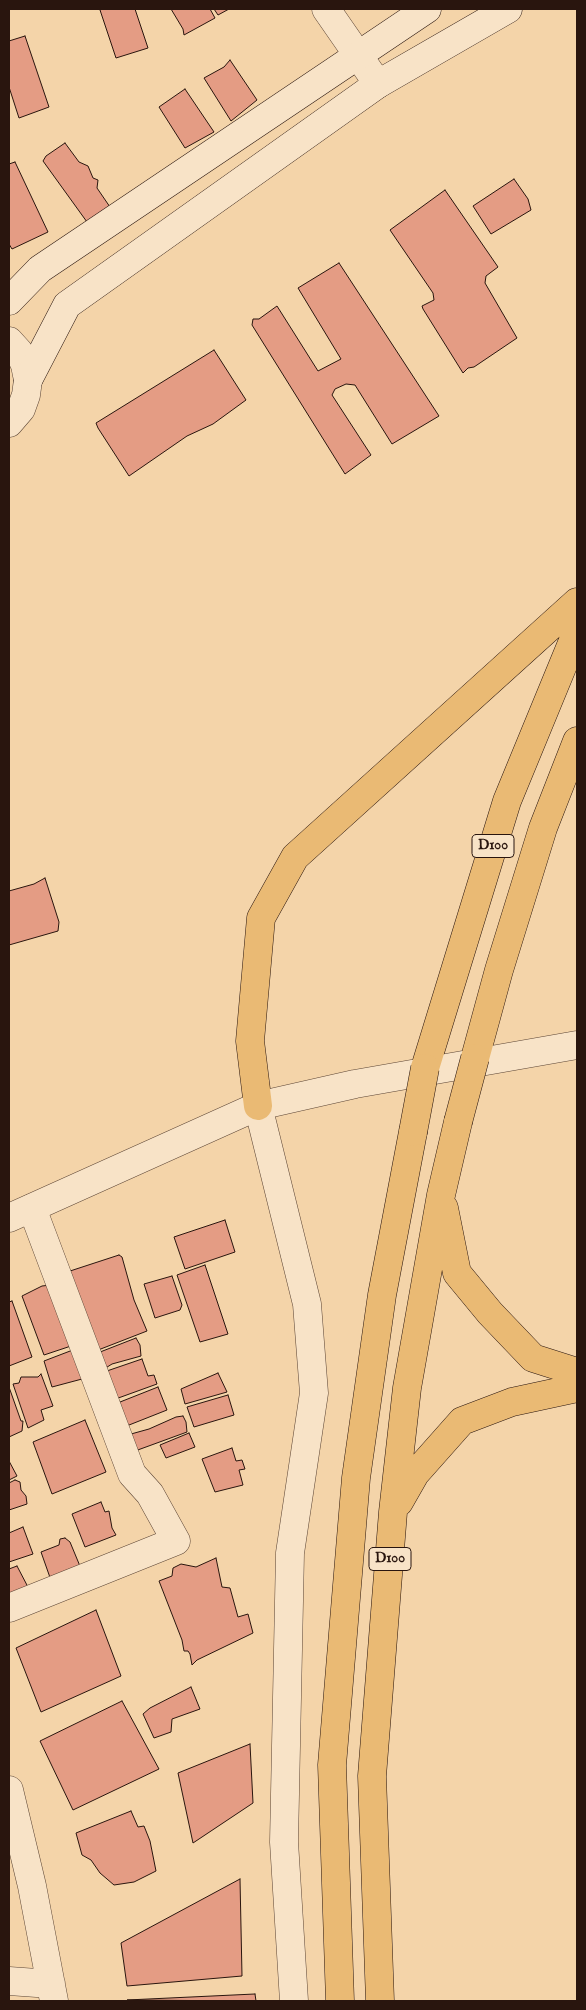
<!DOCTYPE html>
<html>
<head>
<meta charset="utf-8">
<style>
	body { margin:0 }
	#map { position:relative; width:586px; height:2010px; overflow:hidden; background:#f4d4a9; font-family:"IM FELL English",serif }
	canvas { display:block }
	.frame { position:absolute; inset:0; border:10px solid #29150e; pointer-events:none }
</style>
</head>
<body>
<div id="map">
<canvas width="586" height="2010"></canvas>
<div class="frame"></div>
</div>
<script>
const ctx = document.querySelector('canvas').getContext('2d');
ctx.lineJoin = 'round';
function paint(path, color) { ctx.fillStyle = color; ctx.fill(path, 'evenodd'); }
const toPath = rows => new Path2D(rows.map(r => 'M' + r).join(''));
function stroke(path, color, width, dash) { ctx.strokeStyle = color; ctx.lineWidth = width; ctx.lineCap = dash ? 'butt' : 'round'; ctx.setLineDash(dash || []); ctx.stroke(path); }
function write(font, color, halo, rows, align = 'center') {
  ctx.font = font + ' "IM FELL English",serif'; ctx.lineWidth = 4; ctx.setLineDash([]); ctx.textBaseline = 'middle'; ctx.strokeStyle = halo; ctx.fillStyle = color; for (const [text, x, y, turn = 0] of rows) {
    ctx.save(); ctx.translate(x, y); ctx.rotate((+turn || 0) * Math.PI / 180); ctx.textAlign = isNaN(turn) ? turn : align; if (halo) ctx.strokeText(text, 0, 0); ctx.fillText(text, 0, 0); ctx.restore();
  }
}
const building = toPath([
	[102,9,135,9,148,48,116,58,100,10,102,9],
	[171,9,210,9,215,18,184,35,183,29,171,9],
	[214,9,229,9,218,15,214,9],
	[25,36,49,107,19,118,9,87,9,41,25,36],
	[230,60,257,100,231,121,204,78,224,67,230,60],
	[185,89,214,132,185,148,159,107,185,89],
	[65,143,79,162,88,166,93,178,98,180,97,188,110,207,87,222,43,161,46,156,65,143],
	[15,162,48,232,12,249,9,244,9,164,15,162],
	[514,179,528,199,531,210,491,234,473,206,514,179],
	[445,190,498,267,486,276,485,283,517,338,474,367,468,368,463,373,423,309,422,306,434,300,433,293,390,230,445,190],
	[339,263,439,416,392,444,355,385,346,384,335,389,332,395,371,455,345,474,252,325,253,319,259,319,277,306,318,371,341,359,298,288,339,263],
	[214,350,246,400,213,424,187,436,129,476,98,428,96,423,214,350],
	[45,878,59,922,58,931,9,945,9,891,34,884,45,878],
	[225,1220,235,1252,185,1269,174,1237,225,1220],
	[119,1255,122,1257,134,1300,147,1331,93,1352,67,1272,119,1255],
	[205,1265,228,1334,200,1342,177,1275,205,1265],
	[172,1276,182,1305,180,1310,155,1318,144,1284,172,1276],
	[51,1285,71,1346,44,1355,22,1296,42,1286,51,1285],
	[12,1301,32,1357,9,1366,9,1302,12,1301],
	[136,1338,140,1345,141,1356,112,1364,104,1369,95,1354,136,1338],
	[78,1348,82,1379,52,1387,44,1361,78,1348],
	[142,1359,148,1376,154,1375,157,1384,110,1401,101,1373,142,1359],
	[218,1373,227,1392,185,1404,181,1389,218,1373],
	[41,1374,53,1406,41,1410,44,1420,28,1428,13,1384,19,1383,21,1377,38,1377,41,1374],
	[9,1387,21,1421,23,1421,22,1431,9,1437,9,1387],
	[158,1387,167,1410,124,1427,115,1404,158,1387],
	[228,1395,234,1415,194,1427,187,1407,228,1395],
	[183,1416,186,1422,187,1432,135,1451,131,1434,149,1429,176,1417,183,1416],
	[85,1420,106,1472,52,1494,33,1442,85,1420],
	[189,1433,195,1447,166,1458,160,1445,189,1433],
	[232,1448,236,1461,242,1460,245,1469,239,1470,243,1485,215,1492,202,1459,232,1448],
	[9,1461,17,1476,9,1480,9,1461],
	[15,1480,20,1482,21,1490,26,1496,27,1504,9,1510,9,1483,15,1480],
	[101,1502,105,1512,109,1511,112,1528,116,1535,85,1547,72,1514,101,1502],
	[23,1527,33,1554,9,1562,9,1533,23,1527],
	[65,1538,70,1542,82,1571,53,1586,41,1552,59,1545,60,1539,65,1538],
	[216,1558,222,1587,230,1588,238,1617,248,1614,253,1633,197,1660,192,1665,190,1654,188,1651,184,1651,182,1640,159,1581,172,1576,173,1568,181,1564,196,1567,216,1558],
	[17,1566,29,1589,9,1597,9,1569,17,1566],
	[96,1610,121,1676,41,1712,16,1648,96,1610],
	[191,1687,200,1709,172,1719,171,1732,154,1738,143,1714,150,1708,191,1687],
	[122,1701,159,1769,73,1810,40,1741,122,1701],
	[250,1744,253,1803,193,1843,178,1773,250,1744],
	[131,1811,138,1827,144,1826,150,1841,156,1871,134,1882,114,1885,100,1873,91,1860,82,1855,76,1833,131,1811],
	[240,1879,242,1976,127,1986,121,1943,240,1879],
	[255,1994,256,2001,127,2000,255,1994]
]);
paint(building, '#e49c84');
stroke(building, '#29150e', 1);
const minor = toPath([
	[326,9,378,84],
	[258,1106,307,1304,314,1393,290,1553,284,1842,294,2001],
	[9,1608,176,1541,150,1494,132,1474,32,1208],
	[9,1790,32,1886,54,2001],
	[9,1981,51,1984]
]);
const tertiary = toPath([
	[9,341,19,352,25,365,28,380,26,395,21,409,9,423],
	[9,1218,258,1106,355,1084,577,1045]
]);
const secondary = toPath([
	[9,301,40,269,427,9],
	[28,380,67,305,378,84,508,9]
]);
const trunk = toPath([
	[475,1058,499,970,543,828,577,741],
	[425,1068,507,801,577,631],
	[258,1106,250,1041,261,918,295,857,577,602],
	[444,1208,457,1273,490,1313,533,1358,577,1372],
	[399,1502,415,1474,462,1421,512,1402,577,1388],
	[340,2001,332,1765,356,1478,382,1295,413,1132],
	[380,2001,372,1776,393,1512,407,1388,441,1195,458,1122]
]);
stroke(minor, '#5c4535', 29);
stroke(tertiary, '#5c4535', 29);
stroke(secondary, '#29150e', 29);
stroke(trunk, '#29150e', 29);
stroke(minor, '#f8e3c7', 28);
stroke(tertiary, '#f8e3c7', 28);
stroke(secondary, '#f8e3c7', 28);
stroke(trunk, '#eaba74', 28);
const trunkBridge = toPath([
	[458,1122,475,1058],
	[413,1132,425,1068]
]);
stroke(trunkBridge, '#29150e', 29, []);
stroke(trunkBridge, '#eaba74', 28);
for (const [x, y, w] of [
	[493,846,42],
	[390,1559,42]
]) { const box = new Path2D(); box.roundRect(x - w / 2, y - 11.5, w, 23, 4); ctx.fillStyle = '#f8e3c7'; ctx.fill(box); stroke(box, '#29150e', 1); }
write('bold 14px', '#29150e', null, [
	["D100",493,846],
	["D100",390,1559]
]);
</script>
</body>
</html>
